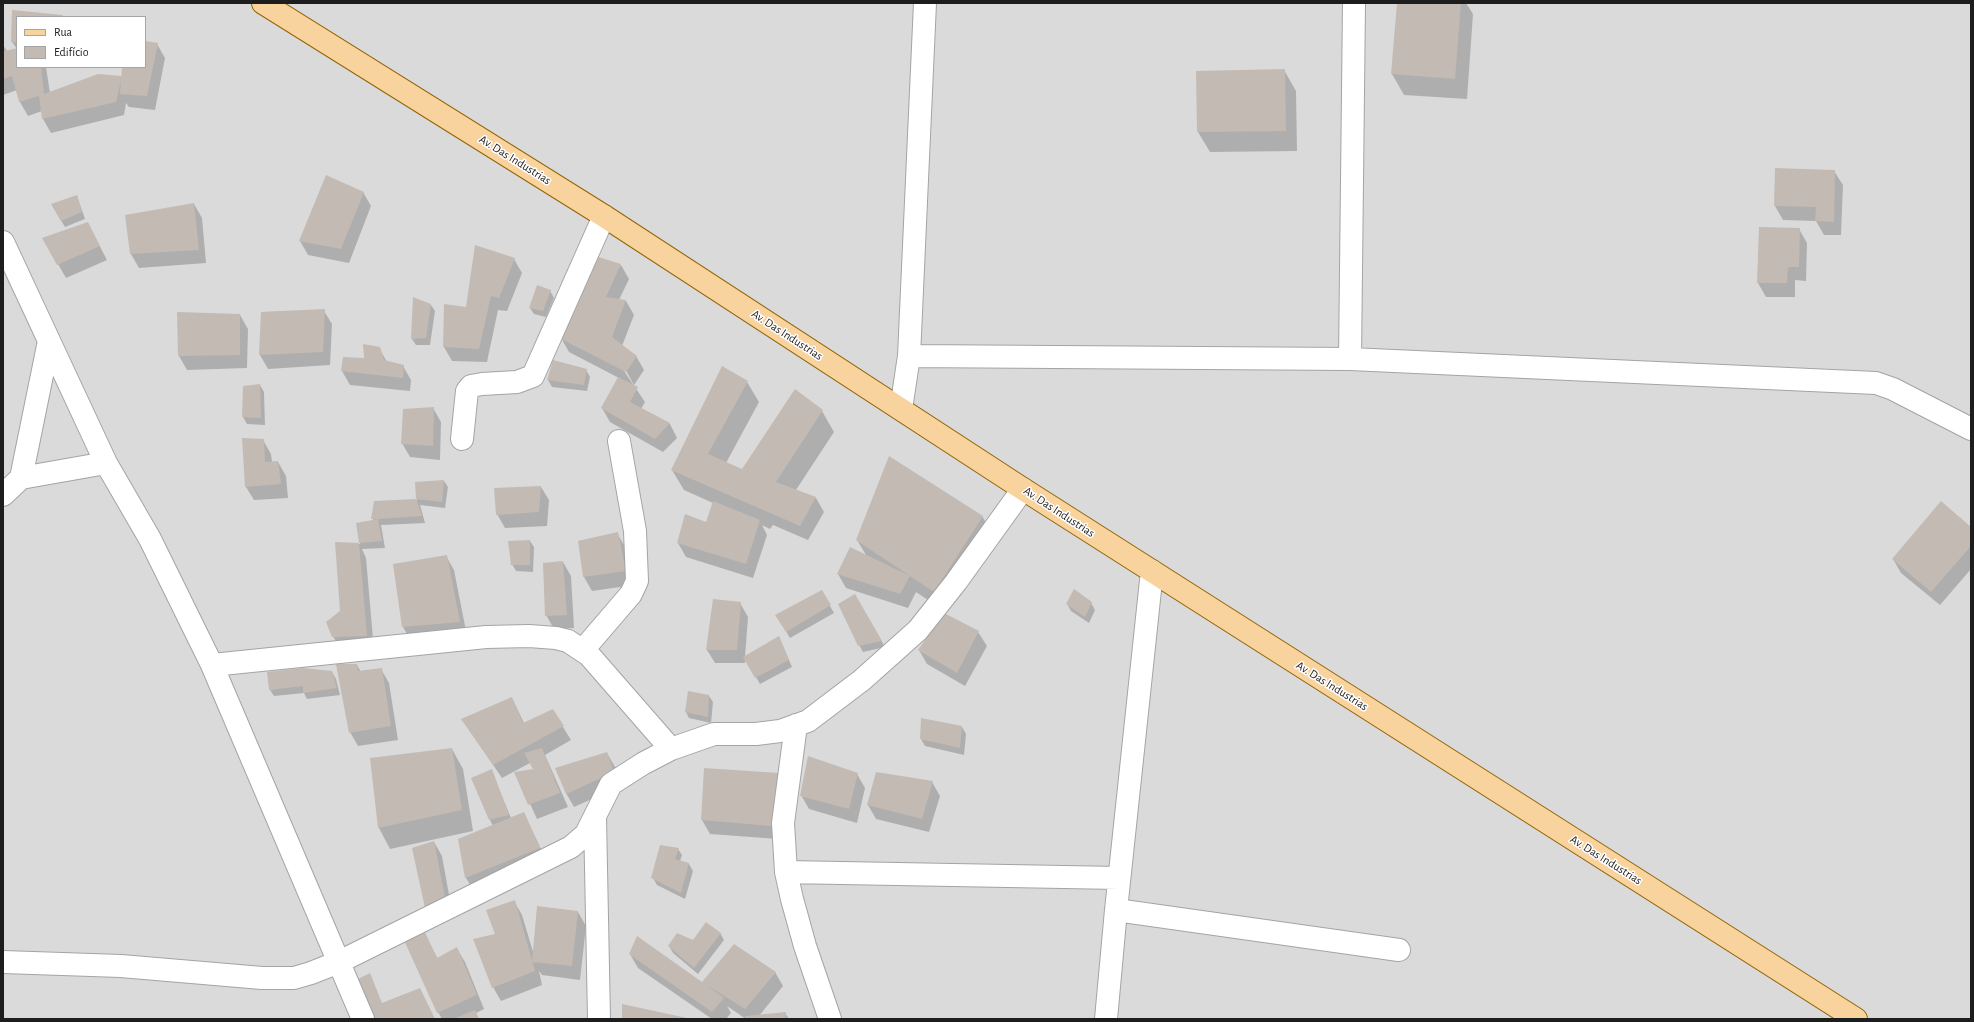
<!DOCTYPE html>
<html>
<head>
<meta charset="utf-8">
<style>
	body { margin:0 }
	#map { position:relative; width:1974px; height:1022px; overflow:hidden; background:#eeebe3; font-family:"Alegreya Sans",sans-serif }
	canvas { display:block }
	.frame { position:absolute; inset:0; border:4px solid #1d1d1d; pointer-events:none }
	.legend { position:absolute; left:16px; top:16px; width:130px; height:52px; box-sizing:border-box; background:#fff; border:1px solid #a5a5a5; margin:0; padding:5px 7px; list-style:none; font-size:12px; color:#1d1d1d }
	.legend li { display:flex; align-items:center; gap:8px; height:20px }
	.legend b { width:20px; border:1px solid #a5a5a5 }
</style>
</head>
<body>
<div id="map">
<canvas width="1974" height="1022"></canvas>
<div class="frame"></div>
<ul class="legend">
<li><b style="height:5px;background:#f9d39d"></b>Rua</li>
<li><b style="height:11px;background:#c3bab3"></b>Edifício</li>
</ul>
</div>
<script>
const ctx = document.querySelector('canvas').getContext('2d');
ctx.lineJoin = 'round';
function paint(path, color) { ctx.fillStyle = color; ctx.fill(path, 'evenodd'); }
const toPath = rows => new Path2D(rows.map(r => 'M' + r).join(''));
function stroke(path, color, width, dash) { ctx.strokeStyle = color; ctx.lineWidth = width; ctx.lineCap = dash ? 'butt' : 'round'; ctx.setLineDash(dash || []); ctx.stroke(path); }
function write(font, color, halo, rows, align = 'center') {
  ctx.font = font + ' "Alegreya Sans",sans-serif'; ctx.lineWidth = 3; ctx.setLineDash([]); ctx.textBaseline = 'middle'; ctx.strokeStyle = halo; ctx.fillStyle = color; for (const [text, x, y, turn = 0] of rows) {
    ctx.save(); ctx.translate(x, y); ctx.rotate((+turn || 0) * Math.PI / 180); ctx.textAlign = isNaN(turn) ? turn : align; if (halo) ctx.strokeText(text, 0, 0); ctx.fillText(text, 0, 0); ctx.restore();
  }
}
paint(toPath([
	[3,3,1971,3,1971,1019,3,1019],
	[17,17,145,17,145,67,17,67]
]), '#dbdada');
paint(toPath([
	[1398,3,1466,3,1473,14,1467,99,1404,95,1392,74],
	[13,11,63,17,17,17,17,67,46,67,50,93,122,77,123,67,145,67,145,42,157,44,165,58,155,110,129,107,126,103,124,115,51,133,43,119,42,111,28,116,20,102,17,90,3,95,3,45,7,51,17,49,12,42],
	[1284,70,1296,91,1297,151,1210,152,1198,132],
	[1776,169,1834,171,1843,185,1841,235,1824,235,1816,221,1783,220,1775,206],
	[363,192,371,206,349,263,308,255,300,241],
	[77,196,85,219,65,227,52,205],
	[194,204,202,218,206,263,139,268,131,254],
	[1799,229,1807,243,1806,281,1795,280,1795,297,1766,297,1758,283],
	[95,237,107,260,66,278,58,264],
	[514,259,522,273,507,311,498,310,487,362,452,361,444,347,467,308],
	[621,265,629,279,619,300,626,301,634,315,622,346,636,356,644,370,634,385,624,367,622,368,645,402,641,409,670,424,677,438,663,452,610,422,602,408,619,378,569,352,561,338],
	[550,291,554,298,546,317,534,314,530,308],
	[431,305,435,311,430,345,416,345,412,339],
	[324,311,332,324,330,365,268,369,260,355,262,312],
	[240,315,248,329,247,368,187,370,179,356],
	[379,348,387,362,403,366,411,380,410,391,350,385,342,371,344,358,365,360],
	[586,370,590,377,587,391,552,387,548,380],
	[747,382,759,402,726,463,742,471,822,411,834,432,796,490,816,498,824,512,808,540,773,525,770,529,762,525,767,535,753,578,686,557,678,543,707,523,713,503,684,490,672,470],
	[260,385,264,392,265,425,247,424,243,417],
	[433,408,441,422,440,460,410,457,402,443],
	[263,440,271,454,272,462,278,462,286,476,288,498,254,500,246,487],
	[444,481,448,487,445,508,420,505,425,523,381,525,385,548,362,549,366,558,374,650,341,650,333,636,341,612,336,543,360,544,357,524,373,521,375,502,417,500,417,483],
	[541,487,549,500,547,526,505,528,497,514],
	[982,516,994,537,946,612,916,592,908,608,846,588,838,574,866,555,857,540],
	[1971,528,1971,569,1940,605,1901,573,1893,559],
	[617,533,625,547,634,585,592,591,584,577,579,541],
	[530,541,534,547,533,572,516,571,512,564],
	[446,556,454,570,467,636,411,641,403,627],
	[563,562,571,576,574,628,554,629,546,615],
	[822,592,834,613,790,638,777,616],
	[855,596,885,647,863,652,859,645],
	[740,603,748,617,745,657,779,637,792,667,760,684,745,658,745,663,715,663,707,650],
	[1091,603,1095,610,1089,623,1071,611,1067,604],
	[978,632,987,646,965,686,927,664,919,650],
	[357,665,361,672,381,669,389,683,398,740,358,746,350,732],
	[332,672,336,679,340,695,307,699,304,693,274,696,270,690],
	[709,696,713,702,711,723,689,718,686,712],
	[512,698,524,723,563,727,571,740,545,755,568,807,537,819,516,773,534,770,530,763,502,778,462,719],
	[962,727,966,734,964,755,925,746,921,739],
	[452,749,463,769,473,831,390,849,379,828,371,759],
	[607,753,615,767,621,786,574,807,566,793],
	[491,770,511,818,524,813,547,862,474,891,466,878,459,840,493,826,490,820],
	[877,773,932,782,940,796,929,832,876,819,868,805],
	[779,774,778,839,710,834,702,820],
	[857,774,865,788,857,823,809,809,801,795],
	[434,842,442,856,453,917,434,922],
	[678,849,682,855,680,861,689,864,693,871,685,899,657,885,653,878],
	[514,901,522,915,534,955,578,912,586,926,580,980,542,975,539,971,542,985,501,1001,493,987,497,935],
	[423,932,438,959,457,949,465,962,484,1009,476,1013,479,1019,442,1019,438,1012],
	[720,933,724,940,698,974,673,953,669,946],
	[630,954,702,984,775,972,783,986,759,1016,785,1013,789,1019,746,1019,727,1006,731,1013,726,1019,712,1019,638,968]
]), '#0003');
paint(toPath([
	[1397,3,1461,3,1455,79,1391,74],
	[12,10,63,15,62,17,17,17,17,42,11,42],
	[145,41,158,43,147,96,120,94,122,67,145,67],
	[3,44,5,51,17,48,17,67,41,67,44,94,98,74,122,76,116,102,42,119,39,96,19,102,12,76,3,79],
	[1285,69,1286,131,1197,132,1196,71],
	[1775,168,1835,170,1834,222,1815,221,1816,207,1774,206],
	[326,175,364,192,341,249,299,241],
	[77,195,82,212,61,221,51,204],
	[194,203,199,250,130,254,125,215],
	[88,222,100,246,57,265,42,238],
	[1759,227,1800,228,1799,267,1788,267,1787,283,1757,283],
	[475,245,515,258,499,298,491,296,479,349,443,347,444,304,466,307],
	[595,256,621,264,606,297,626,300,612,337,637,356,626,372,559,338],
	[537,285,551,290,543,311,529,308],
	[413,297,431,304,426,338,411,339],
	[325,309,323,352,259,355,261,312],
	[177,312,240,314,240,355,178,356],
	[363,344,380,347,384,360,404,365,403,378,341,371,343,357,364,358],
	[553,360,587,369,584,385,547,380],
	[722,366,748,381,708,454,742,469,795,389,823,410,776,482,816,497,800,526,671,470],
	[618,377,638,387,630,402,670,423,655,439,601,408],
	[260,384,261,418,242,417,243,386],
	[434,407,433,446,401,444,403,409],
	[242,438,264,439,265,462,278,461,281,484,245,487],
	[889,456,983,516,934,592,856,540],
	[444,480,442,502,416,499,415,482],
	[541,486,539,512,496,515,494,488],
	[416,499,422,516,378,519,382,541,359,543,356,523,378,519,371,519,374,501],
	[713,501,760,520,746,564,677,543,685,514,706,522],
	[1941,501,1971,527,1971,546,1931,592,1892,559],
	[618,532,626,571,583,577,578,541],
	[530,540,530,565,511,565,508,541],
	[335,542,359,543,367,636,332,637,326,622,340,611],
	[850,547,910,576,900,594,837,574],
	[447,555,460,622,402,627,393,564],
	[563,561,567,615,545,616,543,563],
	[1074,589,1092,602,1085,617,1066,604],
	[822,590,831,605,786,632,775,615],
	[855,594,882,641,858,646,838,604],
	[713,599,741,602,737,650,706,650],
	[944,613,979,631,957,673,918,650],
	[779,636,789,660,755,678,743,657],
	[336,664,357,664,358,671,382,668,391,726,349,733],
	[303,668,332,671,337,688,303,693,303,686,269,690,267,672],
	[688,691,709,695,708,717,685,712],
	[512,697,523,723,553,709,564,726,493,765,461,719],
	[921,718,962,726,960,748,920,739],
	[452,748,462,810,378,828,370,758],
	[542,748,560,793,528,805,514,772,533,769,524,753],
	[607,752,614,772,566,794,555,768],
	[808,756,858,773,849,809,800,796],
	[704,768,779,773,771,826,701,820],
	[492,769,509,815,489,820,471,778],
	[876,772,933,781,922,819,867,805],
	[524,812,540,848,465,878,458,839],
	[434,841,446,903,425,908,412,848],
	[660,845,679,848,675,859,689,863,681,893,651,878],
	[515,900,535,971,492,988,473,939,495,934,486,910],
	[537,906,578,911,572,966,532,962],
	[706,922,721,933,694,968,668,946,677,933,693,940],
	[424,930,437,958,457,947,477,995,437,1013,403,938],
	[637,936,702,982,734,944,776,972,745,1009,705,984,724,998,712,1012,629,954],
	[370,973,382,1003,420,988,435,1019,372,1019,348,984],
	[622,1004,687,1018,687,1019,622,1019],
	[475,1010,479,1019,453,1019],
	[786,1012,786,1019,745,1019,745,1016]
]), '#c3bab3');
const minor = toPath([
	[3,242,106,463,150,539,212,665,363,1019],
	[909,356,1350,359,1876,383,1893,389,1971,429],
	[1350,359,1354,3],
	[901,409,909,356,925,3],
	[462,439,467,391,471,386,482,384,517,382,533,376,604,216],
	[21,478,49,341],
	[3,495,21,478,106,463],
	[583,650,631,594,637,581,635,531,619,441],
	[212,665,486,637,529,636,556,638,568,641,589,655,671,749],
	[796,725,783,823,786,872,792,899,805,946,830,1019],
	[595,817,599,1019],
	[786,872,1119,878],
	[1116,910,1399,950],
	[3,962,121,966,262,978,294,978,311,973,339,962,571,847,586,834,611,784,644,763,671,749,714,734,756,734,780,731,808,721,862,680,918,630,956,582,1023,489],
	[1106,1019,1116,910,1152,571]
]);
const major = toPath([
	[263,3,604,216,1023,489,1856,1019]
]);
stroke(minor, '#a4a4a4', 24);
stroke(major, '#926504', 24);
stroke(minor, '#fff', 22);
stroke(major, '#f9d39d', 22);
write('12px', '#1d1d1d', '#fff', [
	["Av. Das Industrias",515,160,32],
	["Av. Das Industrias",787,335,33],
	["Av. Das Industrias",1059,512,33],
	["Av. Das Industrias",1332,686,32],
	["Av. Das Industrias",1606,860,32]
]);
</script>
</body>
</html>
